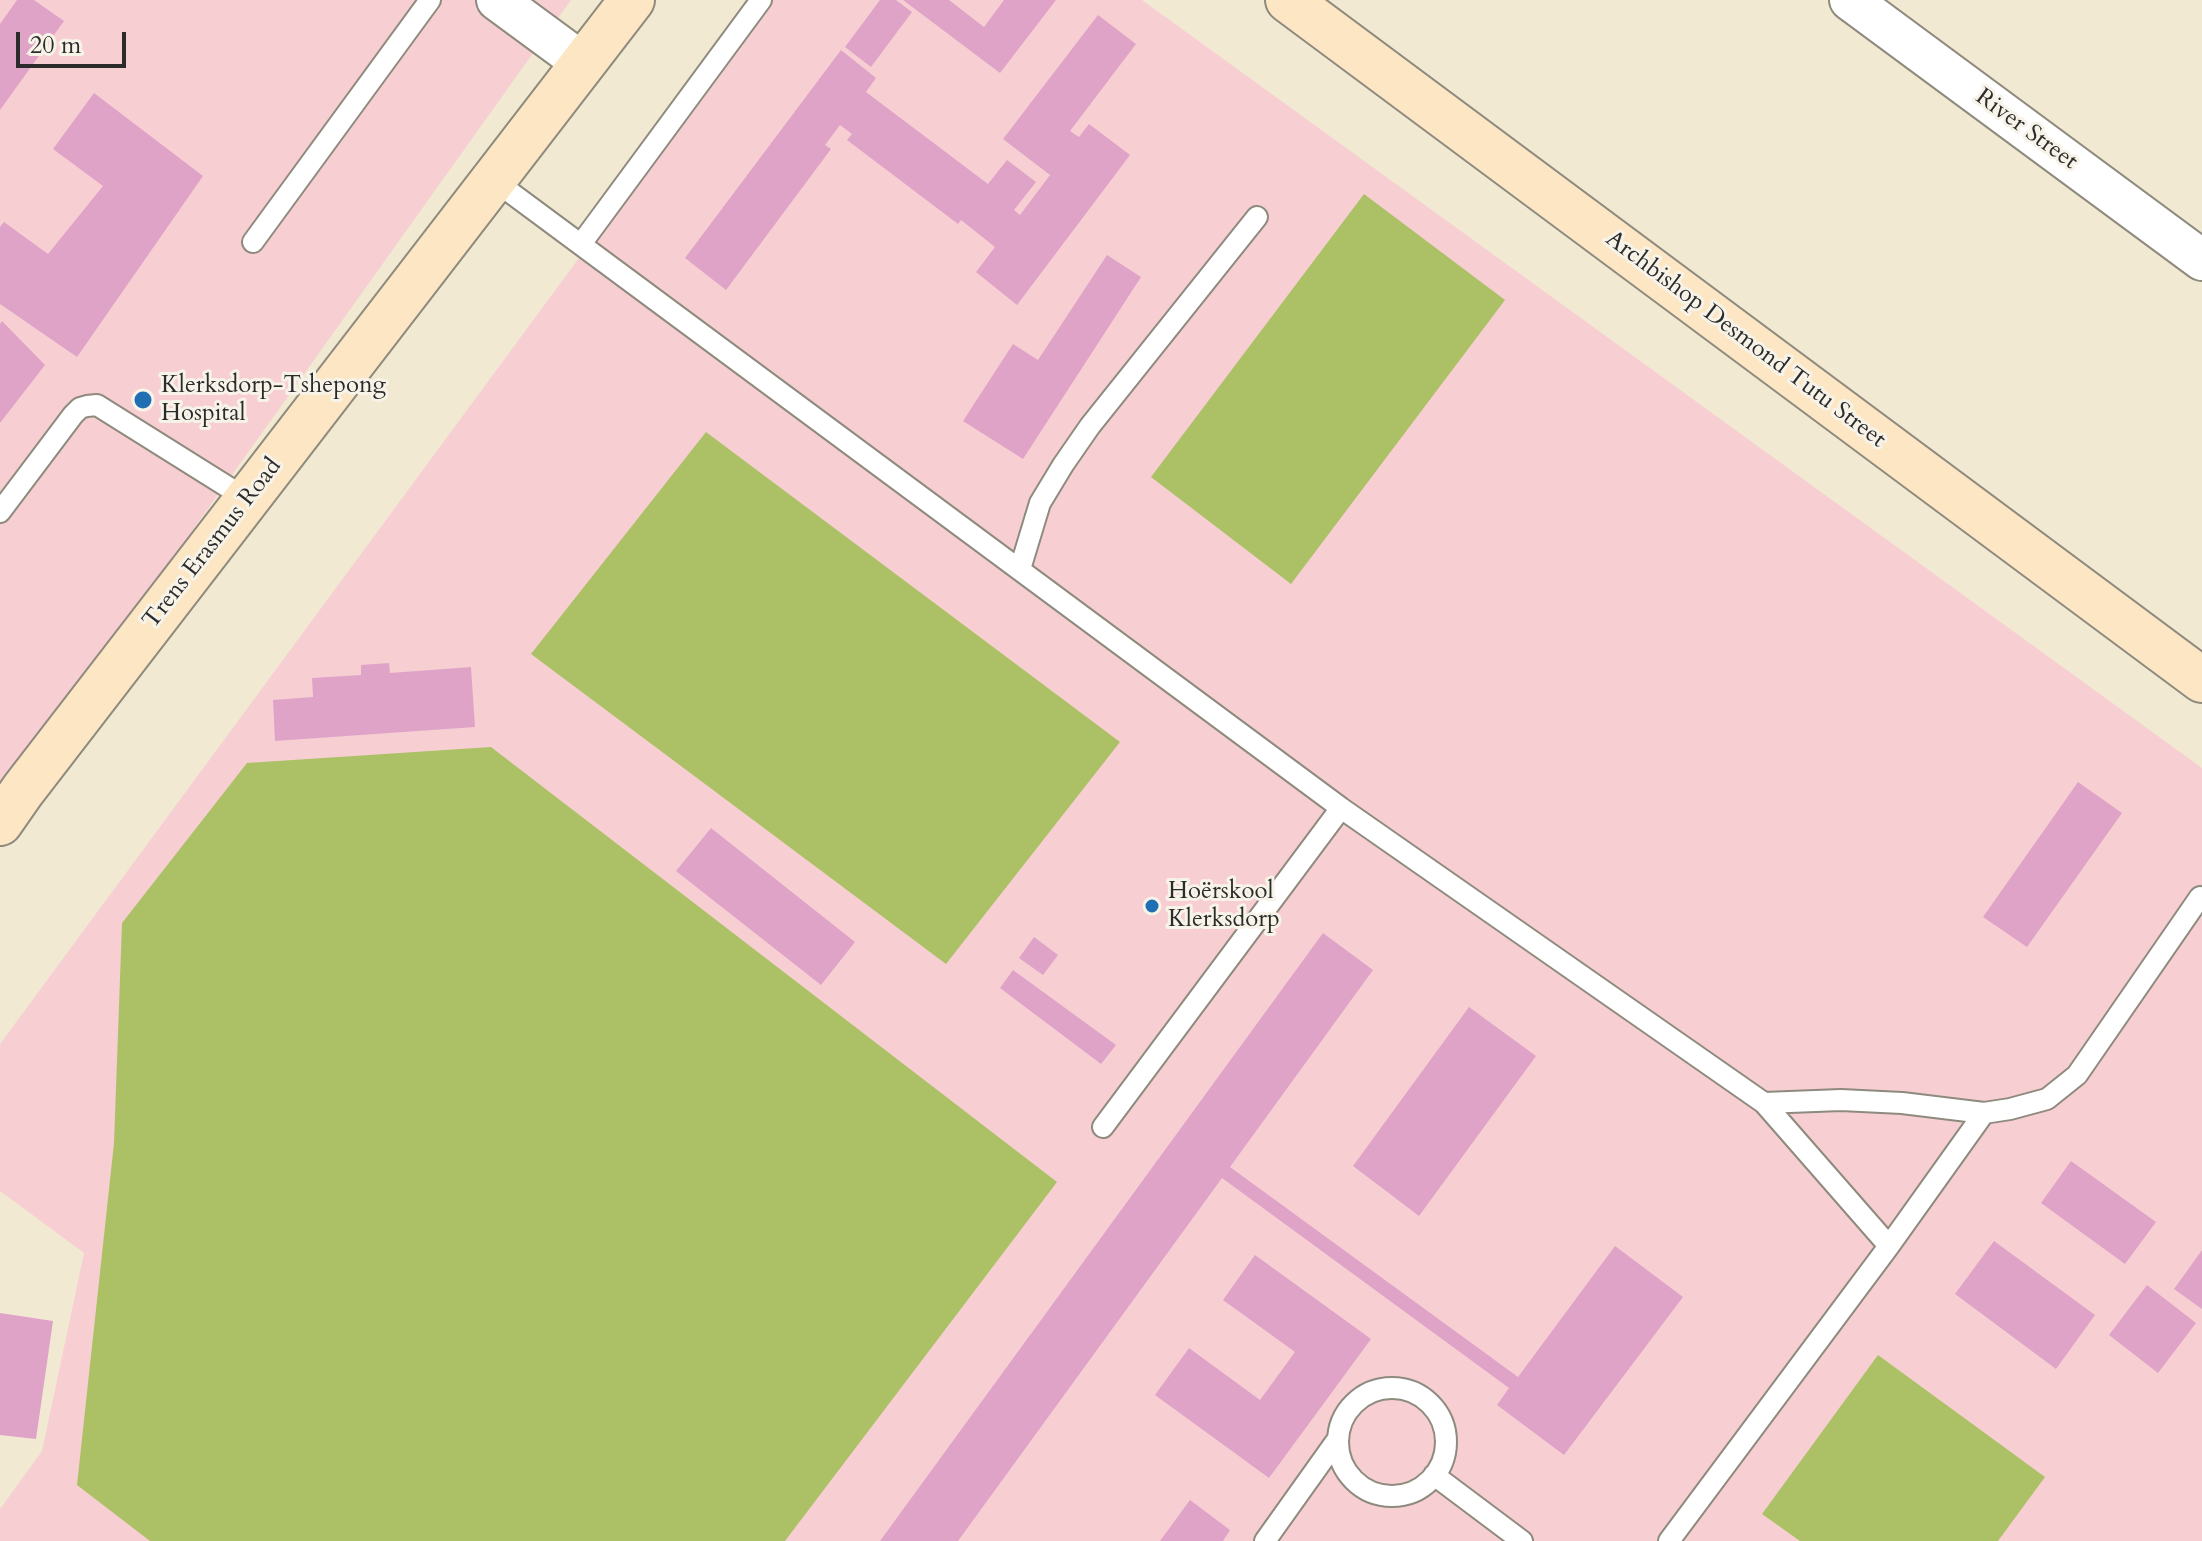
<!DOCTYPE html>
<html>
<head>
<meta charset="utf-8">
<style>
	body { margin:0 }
	#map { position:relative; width:2202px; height:1541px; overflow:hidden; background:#f2e9d2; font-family:Cardo,serif }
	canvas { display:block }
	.scale { position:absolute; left:16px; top:32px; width:110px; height:36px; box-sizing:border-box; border:4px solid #2b2b2b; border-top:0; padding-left:10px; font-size:24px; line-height:28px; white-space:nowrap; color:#2b2b2b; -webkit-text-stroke:6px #f7f3e8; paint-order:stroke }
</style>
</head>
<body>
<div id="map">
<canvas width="2202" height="1541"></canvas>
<div class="scale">20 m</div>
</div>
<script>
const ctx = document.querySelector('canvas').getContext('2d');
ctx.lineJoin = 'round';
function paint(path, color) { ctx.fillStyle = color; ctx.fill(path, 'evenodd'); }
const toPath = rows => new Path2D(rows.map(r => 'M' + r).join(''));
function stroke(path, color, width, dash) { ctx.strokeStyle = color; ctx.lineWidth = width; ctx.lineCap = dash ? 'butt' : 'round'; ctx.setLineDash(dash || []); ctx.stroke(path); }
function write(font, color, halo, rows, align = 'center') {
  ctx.font = font + ' Cardo,serif'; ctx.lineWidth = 6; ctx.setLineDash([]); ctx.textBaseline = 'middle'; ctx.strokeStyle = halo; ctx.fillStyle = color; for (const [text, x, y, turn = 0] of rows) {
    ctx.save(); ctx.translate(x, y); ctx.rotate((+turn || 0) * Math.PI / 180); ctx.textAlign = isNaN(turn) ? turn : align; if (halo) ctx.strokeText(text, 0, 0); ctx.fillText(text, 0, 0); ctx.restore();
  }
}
paint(toPath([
	[0,0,571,0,0,800],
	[769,0,1142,0,2202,768,2202,1541,0,1541,0,1509,42,1451,84,1253,0,1191,0,1044]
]), '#f7cfd3');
paint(toPath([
	[1364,194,1505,300,1291,584,1151,477],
	[706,432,1120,742,946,964,531,654],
	[491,747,1057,1182,785,1541,150,1541,77,1485,114,1143,122,923,247,763],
	[1878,1355,2045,1477,1998,1541,1800,1541,1762,1514]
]), '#acc165');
paint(toPath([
	[17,0,34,0,64,21,0,110,0,24],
	[880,0,896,0,912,12,871,67,845,47],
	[903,0,949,0,984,27,1004,0,1056,0,1000,73],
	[1098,15,1136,44,1070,131,1079,137,1089,124,1130,155,1017,305,976,272,995,247,961,220,958,224,847,140,852,134,840,125,825,145,831,149,726,290,685,258,841,50,876,78,866,92,988,184,1007,160,1036,182,1014,210,1020,215,1050,175,1003,139],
	[94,93,203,176,77,357,0,304,0,227,4,222,48,254,103,186,53,149],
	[1107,255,1141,277,1023,459,963,421,1013,344,1038,360],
	[2,321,45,365,0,423,0,324],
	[389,663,390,673,471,667,475,727,275,741,273,700,313,697,312,678,361,675,361,665],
	[2078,782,2122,813,2027,947,1983,917],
	[711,828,855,942,821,985,676,871],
	[1323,933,1373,970,1230,1167,1518,1377,1615,1246,1683,1297,1564,1455,1497,1405,1509,1388,1222,1178,958,1541,880,1541],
	[1034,937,1058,955,1043,975,1019,958],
	[1013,970,1116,1045,1101,1064,1000,988],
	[1469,1007,1536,1056,1419,1216,1353,1166],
	[2071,1161,2156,1222,2125,1264,2041,1203],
	[1994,1241,2095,1315,2056,1369,1955,1294],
	[2202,1250,2202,1309,2174,1289],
	[1255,1255,1371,1339,1269,1478,1155,1395,1189,1348,1260,1400,1295,1352,1223,1300],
	[2147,1285,2196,1323,2158,1373,2109,1335],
	[0,1313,53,1321,36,1439,0,1435],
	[1190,1500,1230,1530,1223,1541,1160,1541]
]), '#dfa3c8');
const lane = toPath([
	[495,181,1341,808,1764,1103,1889,1246],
	[253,242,430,0],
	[581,244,761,0],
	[0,512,73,415,80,408,87,406,97,405,247,499],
	[1020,569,1040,503,1063,465,1090,426,1257,217],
	[1764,1103,1841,1100,1902,1103,1984,1113],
	[1103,1127,1341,808],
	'1338 1442a54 54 0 1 1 108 0a54 54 0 1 1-108 0Z',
	[1434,1475,1522,1541],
	[1265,1541,1337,1440],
	[1669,1541,1889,1246,1984,1113,2010,1109,2047,1099,2077,1075,2200,897]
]);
const street = toPath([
	[497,0,584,64],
	[1850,0,2202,260]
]);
const secondary = toPath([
	[1288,0,2202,680],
	[0,823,23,790,632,0]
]);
stroke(lane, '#8e8a7e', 24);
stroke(street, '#8e8a7e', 44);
stroke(secondary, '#8e8a7e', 48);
stroke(lane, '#fff', 20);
stroke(street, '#fff', 40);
stroke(secondary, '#fce6c4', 44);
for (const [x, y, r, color] of [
	[143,400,10,"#1f6fb2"],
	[1152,906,8,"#1f6fb2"]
]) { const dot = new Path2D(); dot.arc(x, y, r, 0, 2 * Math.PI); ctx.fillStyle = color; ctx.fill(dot); stroke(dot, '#f7f3e8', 3); }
write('24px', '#2b2b2b', '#f7f3e8', [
	["River Street",2026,130,36],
	["Archbishop Desmond Tutu Street",1745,340,37],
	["Trens Erasmus Road",213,544,-52]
]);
write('24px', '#2b2b2b', '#f7f3e8', [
	["Klerksdorp-Tshepong",161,386],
	["Hospital",161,414],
	["Hoërskool",1168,892],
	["Klerksdorp",1168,920]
], 'left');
</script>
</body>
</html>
